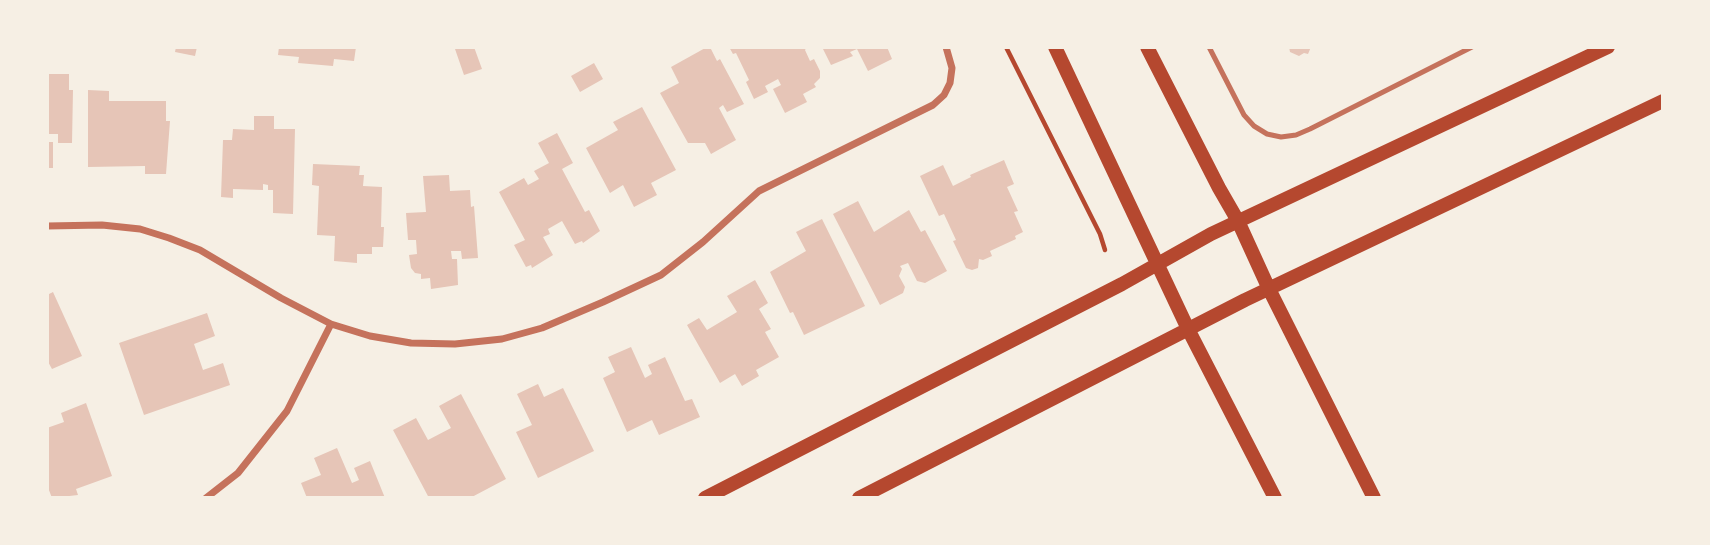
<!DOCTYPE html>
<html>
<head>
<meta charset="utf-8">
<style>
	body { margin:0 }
	#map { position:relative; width:1710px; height:545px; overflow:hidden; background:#f6efe4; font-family:"Fira Sans Condensed",sans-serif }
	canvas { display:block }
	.frame { position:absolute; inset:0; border:49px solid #f6efe4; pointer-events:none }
</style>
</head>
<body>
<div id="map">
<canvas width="1710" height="545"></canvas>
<div class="frame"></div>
</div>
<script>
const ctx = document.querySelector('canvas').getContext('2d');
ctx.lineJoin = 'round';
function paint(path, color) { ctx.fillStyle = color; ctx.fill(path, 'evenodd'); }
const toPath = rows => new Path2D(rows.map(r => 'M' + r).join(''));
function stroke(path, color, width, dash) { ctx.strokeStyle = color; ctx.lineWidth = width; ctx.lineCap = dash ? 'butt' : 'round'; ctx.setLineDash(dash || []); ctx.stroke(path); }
paint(toPath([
	[176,47,197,47,195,56,175,52],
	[279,47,356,47,354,61,334,59,333,66,298,63,299,57,278,55],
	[460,47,474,47,482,69,464,75,455,49],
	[707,47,710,47,717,61,720,59,744,104,727,112,723,105,719,108,736,140,711,154,705,143,688,143,660,93,679,83,671,67],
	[729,47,807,47,805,50,810,61,814,59,820,71,820,78,814,84,816,87,803,94,807,102,785,113,773,89,781,85,778,79,765,86,768,92,754,99,746,82,749,80,736,53,733,54],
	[822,47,887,47,892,59,868,71,857,49,850,52,853,56,831,65],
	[1289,47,1311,47,1308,54,1304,53,1299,56,1290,52],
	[594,63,603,79,580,92,571,76],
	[47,74,69,74,69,90,73,90,72,143,58,143,58,134,47,134],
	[88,90,109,91,109,101,166,101,166,121,170,121,166,174,145,174,145,166,88,167],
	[642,107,676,170,651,183,657,195,634,207,623,185,610,193,586,148,618,130,613,122],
	[254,116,274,116,274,129,295,129,293,214,273,213,273,190,268,190,268,185,263,184,263,190,233,189,233,198,221,197,223,140,232,140,233,129,254,130],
	[557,133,573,163,562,169,585,212,589,210,600,231,583,243,582,241,575,244,562,221,548,229,550,234,543,237,553,255,532,268,531,265,526,267,514,245,525,240,499,192,524,178,528,185,539,179,534,171,549,163,538,143],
	[47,142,53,142,53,168,47,168],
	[1004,160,1014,184,1007,187,1018,211,1014,212,1023,232,1015,236,1016,239,990,251,992,256,983,260,979,259,978,268,972,270,966,268,953,241,956,240,944,214,939,216,920,176,943,165,953,186,971,177,970,175],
	[313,164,360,166,359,175,364,175,363,186,382,187,381,227,384,227,383,247,372,247,372,254,357,254,357,263,334,261,335,236,317,235,319,186,312,185],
	[449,175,450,191,470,190,471,207,474,206,478,258,462,259,461,251,451,251,452,259,457,259,458,285,431,289,430,278,421,279,421,274,415,273,411,268,409,255,417,254,416,240,408,240,406,213,426,212,423,176],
	[858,201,874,232,909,210,921,232,925,230,947,271,925,283,917,281,908,263,900,266,902,269,899,276,905,287,903,293,880,305,833,214],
	[822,219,865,306,804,335,793,312,790,313,770,272,806,251,796,232],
	[755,280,768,303,759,309,771,329,765,332,779,357,756,370,759,376,742,386,735,374,720,383,687,325,699,318,707,330,737,312,727,296],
	[53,292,82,356,52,369,47,360,47,295],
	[207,313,215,336,194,344,203,370,223,363,230,385,144,415,119,343],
	[631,347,645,378,652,374,648,365,665,357,685,401,692,399,700,417,659,435,652,420,627,432,603,378,615,372,608,357],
	[538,384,544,397,563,388,594,451,538,478,516,432,532,425,517,394],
	[461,394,506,479,470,498,429,498,393,430,416,418,428,440,451,428,439,406],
	[86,403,112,476,76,489,78,495,52,498,47,485,47,428,64,422,61,413],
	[337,448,352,483,359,480,354,468,370,461,385,498,307,498,301,483,321,475,314,458]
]), '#e6c5b7');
stroke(toPath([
	[1006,47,1100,234,1105,250]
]), '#b5482f', 4.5);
stroke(toPath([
	[1209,47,1244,115,1254,126,1267,134,1281,137,1296,135,1310,129,1472,47]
]), '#c5725c', 5);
stroke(toPath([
	[47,226,102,225,140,229,169,238,200,250,281,298,331,324,370,336,411,343,455,344,502,339,542,328,603,302,661,275,703,242,759,191,933,105,944,95,950,83,952,68,946,47],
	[206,498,238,473,287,411,331,324]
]), '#c5725c', 7);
stroke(toPath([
	[1055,47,1188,329,1275,498],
	[1147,47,1219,188,1238,221,1269,289,1374,498],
	[705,498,1122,284,1211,234,1608,47],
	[859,498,1245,300,1663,101]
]), '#b5482f', 14);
</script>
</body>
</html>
